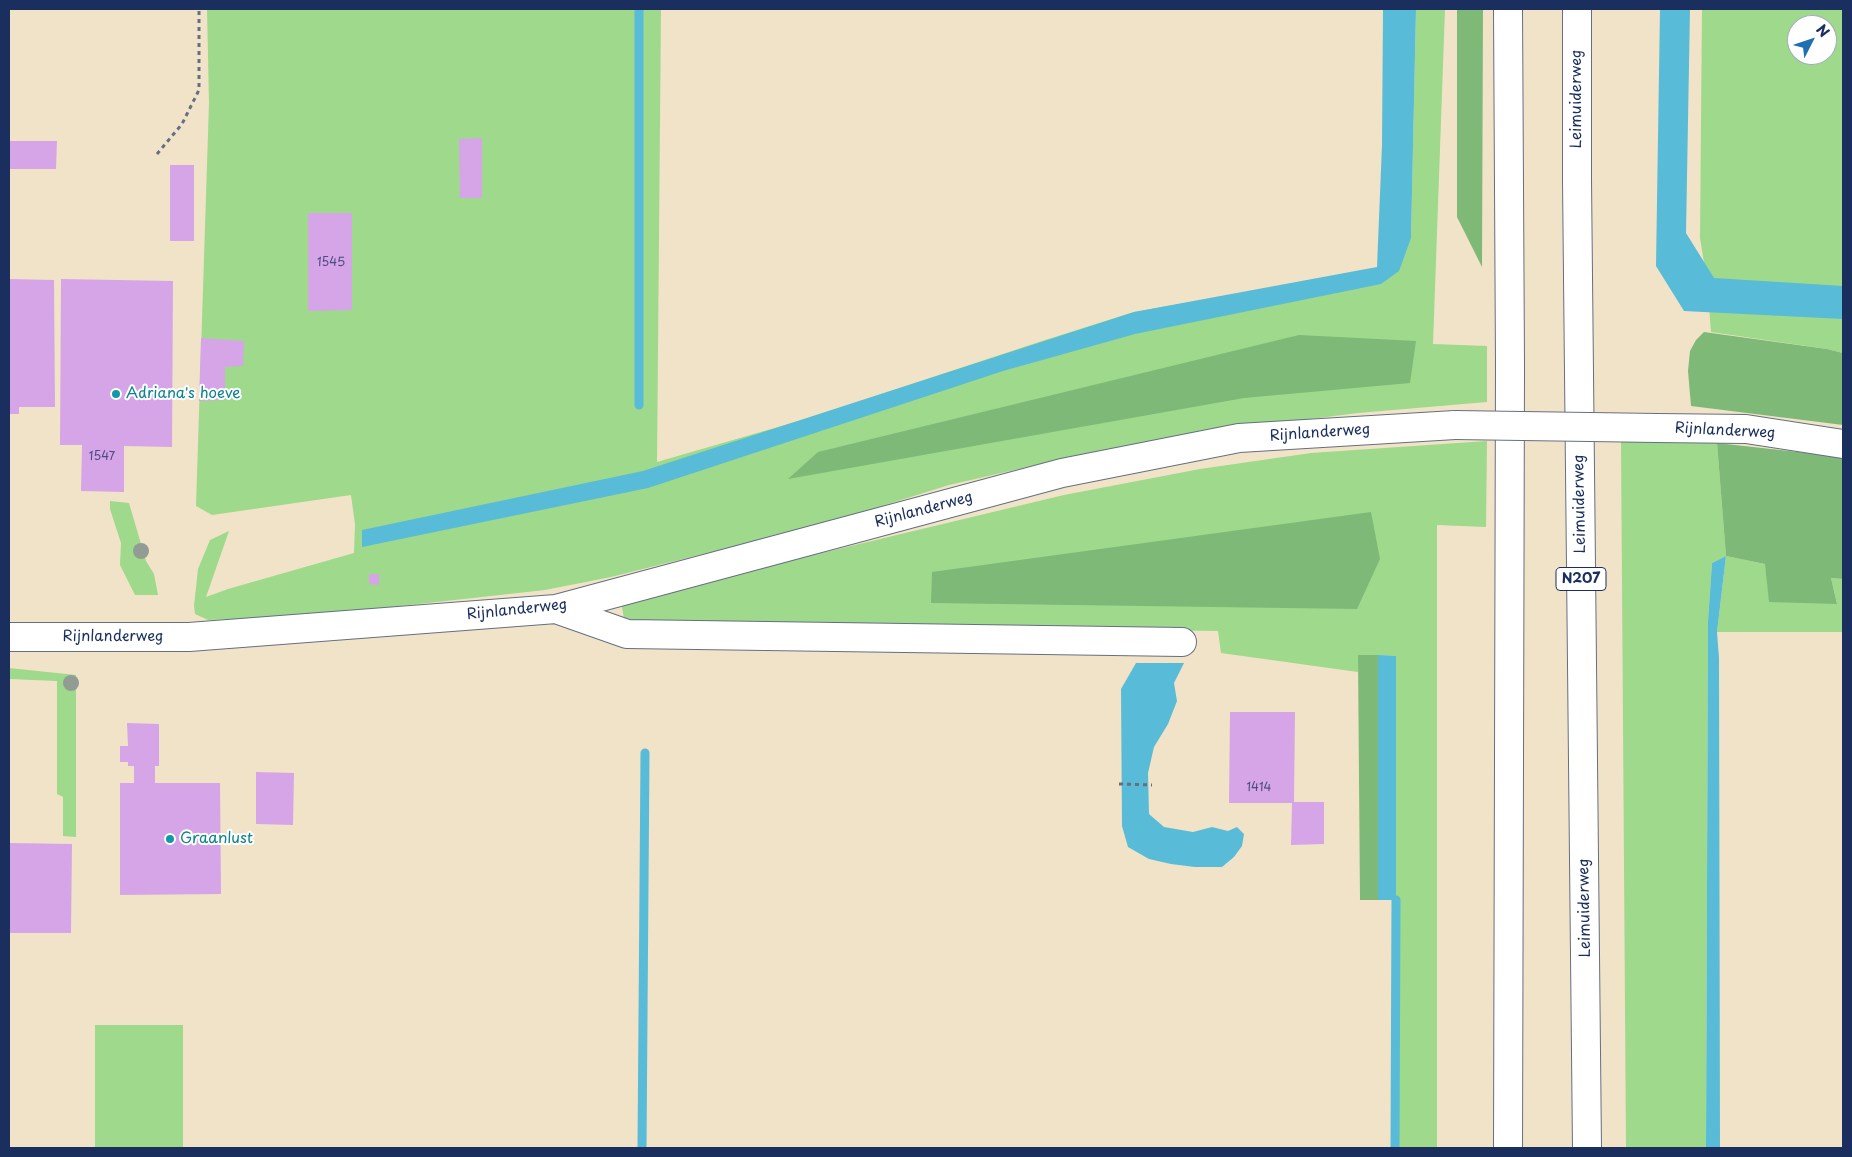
<!DOCTYPE html>
<html>
<head>
<meta charset="utf-8">
<style>
	body { margin:0 }
	#map { position:relative; width:1852px; height:1157px; overflow:hidden; background:#f1e3c7; font-family:"Playpen Sans",sans-serif }
	canvas { display:block }
	.frame { position:absolute; inset:0; border:10px solid #1b2f5e; pointer-events:none }
	.north { position:absolute; left:1787px; top:15px; width:50px; height:50px; box-sizing:border-box; background:#fff; border:1px solid #a4acbf; border-radius:50%; rotate:49deg; font-size:14px; font-weight:700; line-height:20px; text-align:center; color:#1b2f5e }
	.north::after { content:''; display:block; margin:auto; width:18px; height:22px; background:#1f6fb2; clip-path:polygon(50% 0,100% 100%,50% 72%,0 100%) }
</style>
</head>
<body>
<div id="map">
<canvas width="1852" height="1157"></canvas>
<div class="frame"></div>
<div class="north">N</div>
</div>
<script>
const ctx = document.querySelector('canvas').getContext('2d');
ctx.lineJoin = 'round';
function paint(path, color) { ctx.fillStyle = color; ctx.fill(path, 'evenodd'); }
const toPath = rows => new Path2D(rows.map(r => 'M' + r).join(''));
function stroke(path, color, width, dash) { ctx.strokeStyle = color; ctx.lineWidth = width; ctx.lineCap = dash ? 'butt' : 'round'; ctx.setLineDash(dash || []); ctx.stroke(path); }
function write(font, color, halo, rows, align = 'center') {
  ctx.font = font + ' "Playpen Sans",sans-serif'; ctx.lineWidth = 4; ctx.setLineDash([]); ctx.textBaseline = 'middle'; ctx.strokeStyle = halo; ctx.fillStyle = color; for (const [text, x, y, turn = 0] of rows) {
    ctx.save(); ctx.translate(x, y); ctx.rotate((+turn || 0) * Math.PI / 180); ctx.textAlign = isNaN(turn) ? turn : align; if (halo) ctx.strokeText(text, 0, 0); ctx.fillText(text, 0, 0); ctx.restore();
  }
}
paint(toPath([
	[207,9,661,9,657,462,809,418,1042,341,1134,312,1276,287,1381,284,1411,238,1416,9,1445,9,1433,344,1487,346,1487,402,1358,413,1255,426,1045,463,949,485,831,522,611,577,545,590,310,616,208,620,195,614,194,606,198,569,210,540,229,531,206,597,228,589,354,553,355,524,351,495,212,515,196,506,209,103],
	[1702,9,1843,9,1843,353,1827,349,1711,332,1707,281,1700,238],
	[1797,25,1827,25,1827,55,1797,55],
	[1487,441,1486,527,1437,525,1437,1148,1395,1148,1396,656,1359,655,1358,672,1221,653,1218,631,674,624,624,619,621,601,1064,495,1200,469,1311,453],
	[1621,441,1717,443,1726,556,1765,564,1837,604,1831,578,1843,579,1843,632,1717,632,1726,556,1712,563,1708,621,1706,1148,1626,1148],
	[110,501,129,503,146,561,154,574,158,595,135,595,120,565,121,543,110,509],
	[9,668,76,675,76,837,63,836,63,797,57,794,57,681,9,679],
	[95,1025,183,1025,183,1148,95,1148]
]), '#9ed98c');
paint(toPath([
	[1457,9,1483,9,1482,267,1457,217],
	[1704,332,1827,349,1843,353,1843,425,1691,406,1688,371,1690,351,1696,340],
	[1299,335,1416,341,1410,383,1244,398,788,479,818,452],
	[1717,443,1843,457,1843,579,1831,578,1837,604,1769,602,1765,564,1726,556],
	[1371,512,1380,559,1357,609,931,603,932,572],
	[1358,655,1378,655,1378,900,1360,900]
]), '#7eb978');
paint(toPath([
	[1383,9,1416,9,1411,238,1399,271,1381,284,1135,334,1003,371,648,488,362,547,362,530,643,471,1134,312,1377,267,1382,145],
	[1660,9,1690,9,1686,233,1714,278,1843,286,1843,319,1684,311,1656,266],
	[1726,556,1717,632,1719,658,1720,1148,1706,1148,1708,621,1712,563],
	[1378,655,1396,656,1396,900,1378,900],
	[1136,663,1184,663,1174,683,1177,701,1168,724,1154,747,1148,773,1149,814,1164,827,1193,832,1212,827,1228,831,1237,827,1244,834,1242,846,1234,857,1222,867,1195,867,1171,864,1149,859,1128,847,1122,826,1121,689]
]), '#58bbd7');
stroke(toPath([
	[639,9,639,405],
	[642,1148,645,753],
	[1395,1148,1396,900]
]), '#58bbd7', 9);
paint(toPath([
	[482,138,482,198,460,198,459,139],
	[9,141,57,141,56,169,9,169],
	[170,165,194,165,194,241,170,241],
	[308,213,352,213,352,310,308,311],
	[9,279,54,280,55,407,19,407,19,414,9,414],
	[61,279,173,281,172,447,124,446,124,492,81,491,82,445,60,445],
	[201,338,244,341,243,366,225,367,225,400,199,401],
	[369,574,379,574,379,585,369,584],
	[1230,712,1295,712,1294,802,1324,802,1324,844,1291,845,1292,803,1229,803],
	[127,723,159,724,159,766,155,766,155,783,220,783,221,894,120,895,120,783,134,783,134,766,128,766,128,762,120,762,120,746,128,746],
	[256,772,294,773,293,825,256,824],
	[9,843,72,844,71,933,9,933]
]), '#d6a5e7');
const minor = toPath([
	[1657,428,1746,429,1843,444],
	[556,609,627,634,1182,642],
	[9,637,189,637,556,609,1062,473,1239,438,1455,425]
]);
const primary = toPath([
	[1577,9,1577,180,1587,1148],
	[1508,1148,1510,365,1508,9]
]);
stroke(minor, '#666e83', 30);
stroke(primary, '#666e83', 30);
stroke(toPath([
	[157,154,182,124,199,90,199,9],
	[1119,784,1152,785]
]), '#666e83', 3, [4, 4]);
stroke(minor, '#fff', 28);
stroke(primary, '#fff', 28);
const minorBridge = toPath([
	[1455,425,1657,428]
]);
stroke(minorBridge, '#666e83', 30, []);
stroke(minorBridge, '#fff', 28);
ctx.fillStyle = '#919c95';
for (const [x, y] of [
	[141,551],
	[71,683]
]) { ctx.beginPath(); ctx.arc(x, y, 8, 0, 2 * Math.PI); ctx.fill(); }
for (const [x, y, r, color] of [
	[116,394,5,"#0f9aa8"],
	[170,839,5,"#0f9aa8"]
]) { const dot = new Path2D(); dot.arc(x, y, r, 0, 2 * Math.PI); ctx.fillStyle = color; ctx.fill(dot); stroke(dot, '#fff', 2); }
write('12px', '#4a4c80', null, [
	["1545",331,263],
	["1547",102,457],
	["1414",1259,788]
]);
for (const [x, y, w] of [
	[1581,579,50]
]) { const box = new Path2D(); box.roundRect(x - w / 2, y - 11.5, w, 23, 4); ctx.fillStyle = '#fff'; ctx.fill(box); stroke(box, '#1b2f5e', 1); }
write('bold 14px', '#1b2f5e', null, [
	["N207",1581,579]
]);
write('15px', '#1b2f5e', '#fff', [
	["Leimuiderweg",1577,99,-90],
	["Rijnlanderweg",1725,431,3],
	["Rijnlanderweg",1320,433,-4],
	["Leimuiderweg",1580,504,-91],
	["Rijnlanderweg",924,510,-15],
	["Rijnlanderweg",517,610,-6],
	["Rijnlanderweg",113,637],
	["Leimuiderweg",1585,908,-91]
]);
write('15px', '#0d838f', '#fff', [
	["Adriana's hoeve",126,394],
	["Graanlust",180,839]
], 'left');
</script>
</body>
</html>
